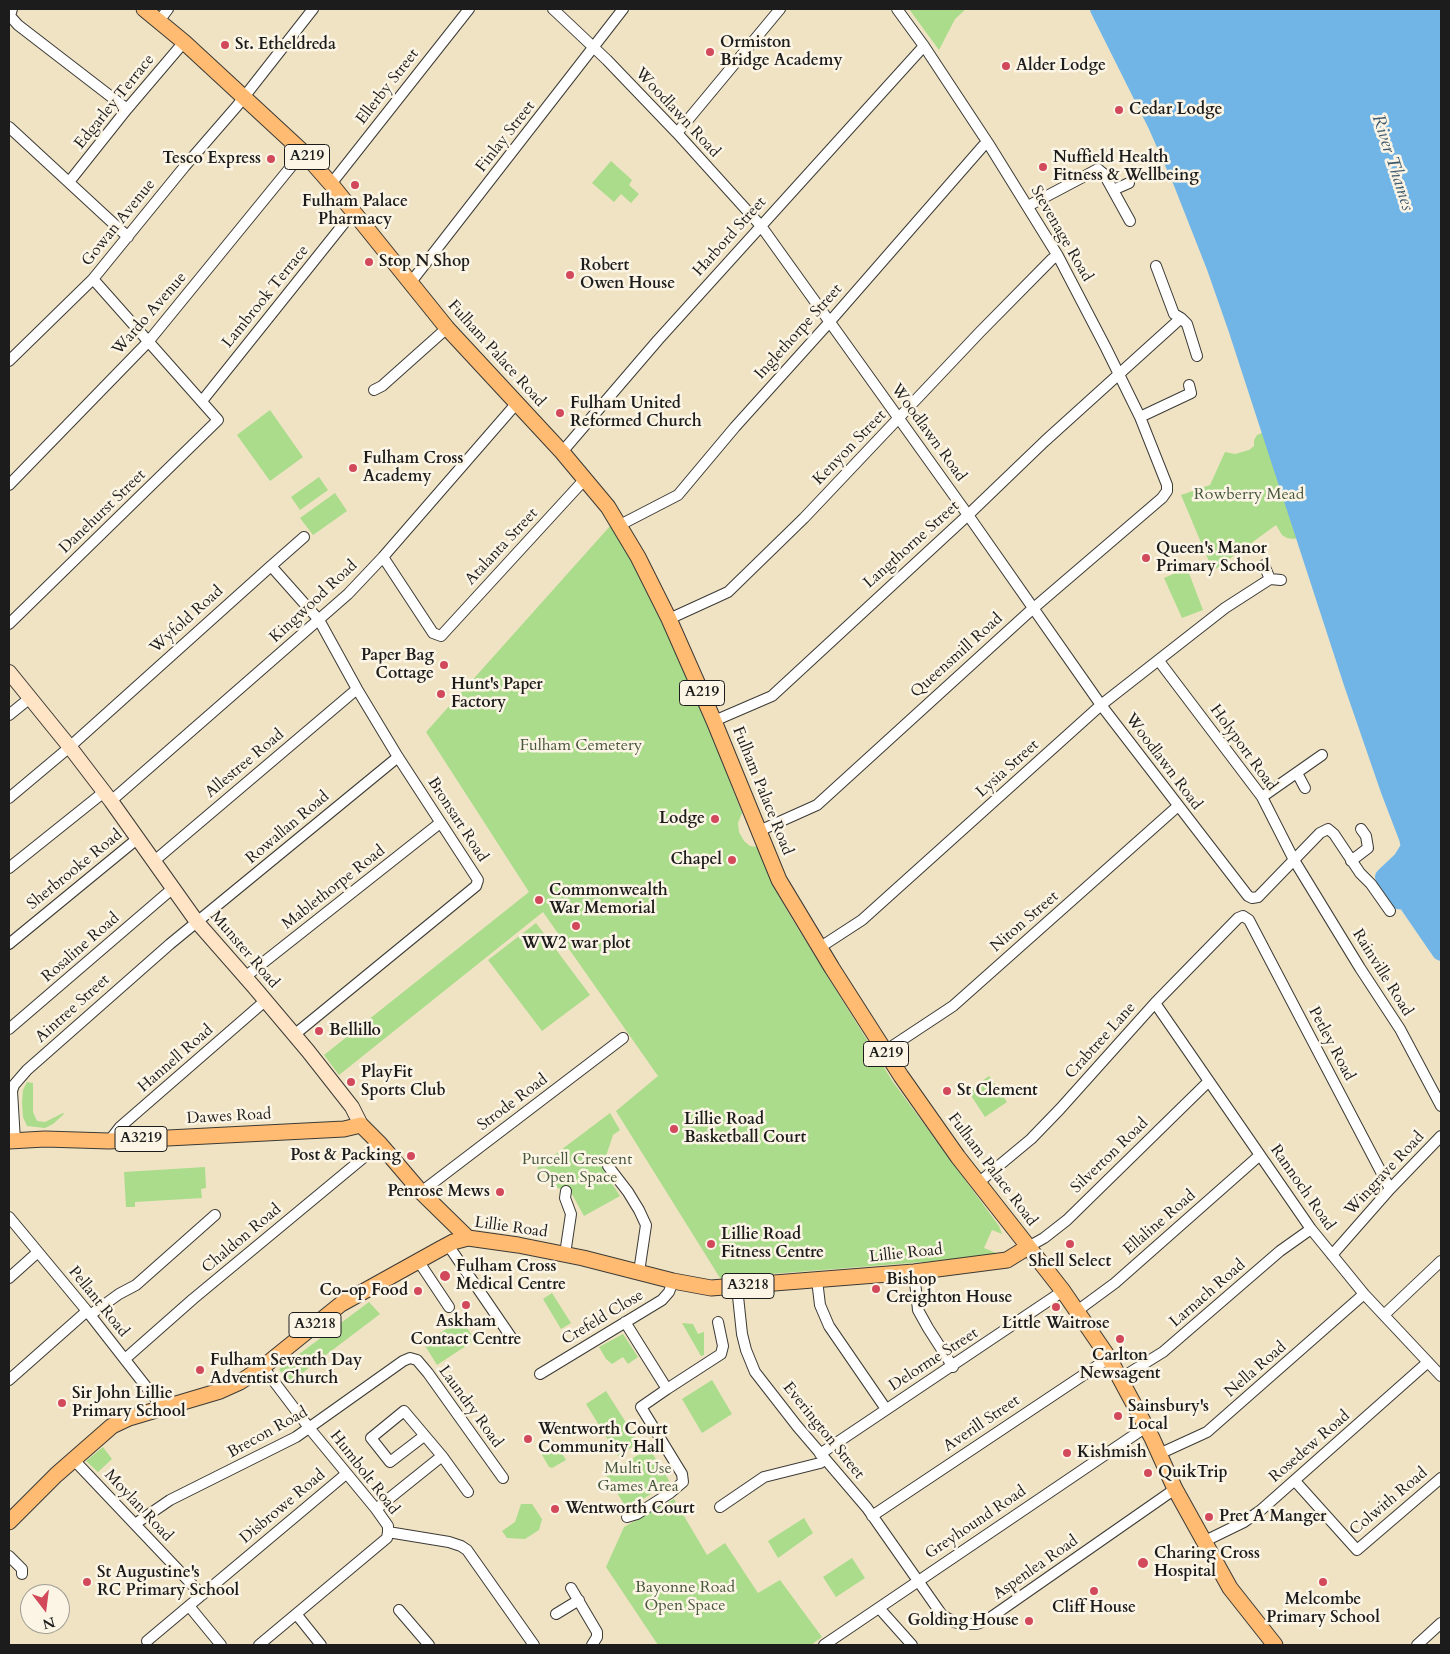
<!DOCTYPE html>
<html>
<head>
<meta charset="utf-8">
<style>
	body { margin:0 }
	#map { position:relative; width:1450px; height:1654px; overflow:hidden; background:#efe3c4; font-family:Cardo,serif }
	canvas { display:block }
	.frame { position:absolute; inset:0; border:10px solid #1c1c1c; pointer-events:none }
	.north { position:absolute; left:20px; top:1584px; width:50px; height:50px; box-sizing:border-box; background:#fcf5e5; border:1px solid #a29e95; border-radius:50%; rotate:165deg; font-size:14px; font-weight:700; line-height:20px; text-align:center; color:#1c1c1c }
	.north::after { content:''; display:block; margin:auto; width:18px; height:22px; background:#d1495b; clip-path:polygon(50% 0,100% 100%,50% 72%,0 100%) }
</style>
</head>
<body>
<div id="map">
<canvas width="1450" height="1654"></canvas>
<div class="frame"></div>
<div class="north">N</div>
</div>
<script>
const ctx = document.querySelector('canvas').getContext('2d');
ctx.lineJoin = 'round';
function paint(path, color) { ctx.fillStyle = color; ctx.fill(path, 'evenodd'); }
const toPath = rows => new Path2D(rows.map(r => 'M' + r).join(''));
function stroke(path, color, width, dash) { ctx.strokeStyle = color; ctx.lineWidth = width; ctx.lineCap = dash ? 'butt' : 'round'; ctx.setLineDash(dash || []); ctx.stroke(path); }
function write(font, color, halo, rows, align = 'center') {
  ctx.font = font + ' Cardo,serif'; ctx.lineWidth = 5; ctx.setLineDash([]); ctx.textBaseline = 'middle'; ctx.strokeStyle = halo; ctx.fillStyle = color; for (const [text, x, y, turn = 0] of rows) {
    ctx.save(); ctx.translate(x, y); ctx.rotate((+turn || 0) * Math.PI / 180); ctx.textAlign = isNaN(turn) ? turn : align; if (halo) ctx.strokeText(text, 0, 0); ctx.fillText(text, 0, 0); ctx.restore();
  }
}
paint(toPath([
	[909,9,966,9,955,19,939,50],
	[611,161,632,180,629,185,639,194,631,203,621,194,614,202,592,183],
	[270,410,303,457,270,481,237,435],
	[1264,432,1266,438,1272,434,1304,536,1294,539,1287,538,1282,535,1276,525,1213,571,1181,495,1210,485,1225,452,1235,454,1249,450,1254,446,1254,440,1257,435],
	[319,477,328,490,300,510,291,497],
	[335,493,347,511,313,535,300,518],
	[611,525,625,549,658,614,710,731,742,813,738,823,739,832,744,841,750,846,757,847,773,886,792,919,893,1082,999,1226,1002,1234,992,1230,984,1248,996,1253,992,1255,923,1262,720,1278,616,1111,658,1076,543,912,339,1075,324,1055,529,892,426,732],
	[1187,568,1203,610,1182,618,1164,578],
	[536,923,590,995,542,1031,488,960],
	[989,1076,1007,1102,985,1117,968,1091],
	[27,1082,33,1083,33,1112,37,1121,45,1122,63,1113,64,1114,53,1124,45,1128,27,1126,23,1117,22,1103,23,1090],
	[610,1113,620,1130,613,1135,602,1168,620,1196,584,1216,572,1194,556,1187,537,1168],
	[205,1167,206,1188,201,1189,202,1198,135,1202,135,1207,126,1207,124,1172],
	[552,1293,571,1323,561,1329,543,1299],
	[369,1302,380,1314,289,1383,279,1369],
	[461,1319,475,1340,437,1365,424,1344],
	[682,1323,693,1324,698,1334,704,1332,704,1355,701,1356],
	[623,1334,638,1357,628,1364,623,1357,612,1364,606,1359,599,1347],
	[712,1380,732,1414,702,1433,682,1399],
	[606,1391,639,1443,618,1456,586,1404],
	[555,1443,566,1460,552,1468,549,1467,542,1455,543,1451],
	[103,1447,112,1459,98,1472,86,1461],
	[649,1448,670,1482,627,1509,606,1475],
	[674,1499,707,1555,725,1543,758,1593,780,1580,822,1637,811,1645,658,1645,606,1567,624,1527],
	[521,1504,532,1504,542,1519,539,1530,525,1539,507,1538,502,1531,515,1522],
	[804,1518,813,1533,778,1558,768,1541],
	[852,1558,865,1578,836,1597,823,1577]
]), '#aadc8b');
paint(toPath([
	[1099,9,1441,9,1441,952,1406,901,1398,900,1384,877,1407,854,1410,847,1408,838,1390,791,1353,684,1237,328,1216,268,1181,179,1157,125]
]), '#71b5e7');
stroke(toPath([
	[1099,9,1157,125,1181,179,1216,268,1237,328,1353,684,1390,791,1441,778],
	[1400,789,1390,791,1408,838,1410,847,1402,860,1384,877,1398,900,1406,901,1441,952]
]), '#71b5e7', 18);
const street = toPath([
	[12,9,10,16,18,25,127,109],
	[553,9,607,60,677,133,761,226,968,515,1101,705,1248,896,1252,898,1258,897,1320,833,1328,829,1334,834,1360,873,1371,884,1390,911],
	[159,21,168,9],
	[9,127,128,237],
	[677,133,780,9],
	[69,182,127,109,184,42],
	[331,184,469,9],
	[1113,190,1129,183],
	[1028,206,1098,169,1104,174,1130,221],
	[1156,266,1174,314,1181,318],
	[411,282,623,9],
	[9,361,93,279,185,166,237,106,313,9],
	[374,390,382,386,447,328],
	[202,401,353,212],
	[1140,417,1191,393,1189,385],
	[562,452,658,340,924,46],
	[9,485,148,342,303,152],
	[620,525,678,495,735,427,826,326,983,146,988,143],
	[383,557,433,633,441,636,585,479],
	[1264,565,1270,579],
	[271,566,304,537],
	[669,619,728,592,804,518,980,332,1052,259,1058,256],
	[9,624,218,420,93,279],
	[1159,661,1262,797,1294,860,1360,968,1400,1029,1441,1106],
	[9,715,30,698],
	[714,721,772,696,968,515,1045,441,1181,318,1187,324,1197,356],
	[1297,773,1305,788],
	[1262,797,1322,755],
	[9,798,65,751,271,566,319,620,357,689,398,757,478,880,476,886,294,1035],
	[111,801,348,594,383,557,516,404],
	[759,831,817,805,1029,612,1162,498,1167,491,1167,485,1140,417,1106,348,1058,256,988,143,924,46,897,9],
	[1351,861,1368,848,1366,836,1361,829],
	[153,862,357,689],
	[9,868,104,792],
	[9,944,137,839],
	[819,948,862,920,1101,705,1225,608,1270,579,1281,580],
	[245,977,440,823],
	[1155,1003,1311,1229,1364,1294,1441,1376],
	[9,1029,172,889],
	[885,1051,953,1006,1178,806],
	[15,1141,12,1091,14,1085,27,1070,170,944,398,757],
	[109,1141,120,1127,265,1001],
	[608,1166,628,1192,639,1210,646,1225,639,1272],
	[978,1183,1031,1139,1060,1109,1155,1003,1238,918,1243,916,1249,920,1390,1189],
	[421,1192,623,1038],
	[9,1217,87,1311,162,1407],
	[448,1245,513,1340],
	[1028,1247,1044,1238,1067,1220,1209,1081],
	[565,1254,571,1214,565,1198,566,1191],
	[1332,1255,1390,1189,1441,1136],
	[419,1262,449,1307],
	[914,1272,918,1310,928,1328,953,1367],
	[9,1278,38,1252],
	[817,1280,820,1305,829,1326,886,1409],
	[737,1287,742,1334,746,1350,755,1372,797,1426,867,1508,942,1615,954,1622,964,1624,977,1624,987,1620,1175,1489],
	[1077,1311,1115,1283,1260,1155],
	[1385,1314,1441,1261],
	[90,1315,119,1294,136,1285,215,1215],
	[625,1322,667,1389,641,1407,682,1474,683,1482,670,1493,637,1514,627,1517],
	[125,1359,193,1299,380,1144],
	[540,1374,662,1300,669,1292,673,1281],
	[1121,1378,1163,1352,1280,1251,1311,1229],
	[9,1380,87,1311],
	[667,1389,721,1354,723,1346,718,1322],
	[424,1436,390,1462,371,1438,404,1411,442,1456],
	[820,1454,1063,1291],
	[1159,1454,1207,1432,1364,1294],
	[73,1459,202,1595],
	[1295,1481,1357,1550,1441,1478],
	[720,1507,764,1477,820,1463,825,1459],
	[376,1509,442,1456,468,1492],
	[872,1516,1109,1358],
	[135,1524,170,1500,296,1437,403,1361,410,1358,417,1360,428,1373,503,1478],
	[388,1532,449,1542,461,1546,467,1550,534,1645],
	[1203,1542,1244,1522,1261,1510,1428,1362],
	[9,1556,22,1569,22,1574],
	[571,1588,597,1632,597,1637,592,1645],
	[189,1606,221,1645],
	[879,1608,912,1645],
	[399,1610,429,1645],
	[556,1614,579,1600],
	[297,1615,321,1645],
	[147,1641,346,1474],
	[259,1645,387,1538,388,1532,388,1526,376,1509,310,1429,263,1367],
	[824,1645,1146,1427],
	[1417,1645,1441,1623]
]);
const secondary = toPath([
	[9,672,69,746,111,801,197,922,254,987,308,1051,352,1107,361,1125]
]);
const primary = toPath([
	[144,9,184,42,303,152,331,184,447,328,562,452,608,507,638,557,669,619,714,721,779,880,832,968,901,1076,958,1157,1063,1291,1109,1358,1152,1438,1175,1489,1230,1588,1275,1645],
	[9,1141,45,1139,109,1141,344,1129,361,1125,380,1144,421,1192,468,1238],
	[9,1522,56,1475,112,1426,129,1418,220,1391,240,1382,263,1367,341,1304,440,1249,453,1242,468,1238,518,1245,583,1258,673,1281,711,1288,914,1272,1007,1260,1028,1247]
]);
stroke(street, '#3c3a35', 12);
stroke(secondary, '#3c3a35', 16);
stroke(primary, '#3c3a35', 17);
stroke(street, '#fff', 10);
stroke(secondary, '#ffe4c6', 14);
stroke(primary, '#ffbb71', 15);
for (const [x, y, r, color] of [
	[225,45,5,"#d1495b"],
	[710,52,5,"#d1495b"],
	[1006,66,5,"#d1495b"],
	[1119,110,5,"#d1495b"],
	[271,159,5,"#d1495b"],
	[1043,167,5,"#d1495b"],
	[355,185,5,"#d1495b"],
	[369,262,5,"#d1495b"],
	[570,275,5,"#d1495b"],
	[560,413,5,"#d1495b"],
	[353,468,5,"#d1495b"],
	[1146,558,5,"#d1495b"],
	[444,665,5,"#d1495b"],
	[441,694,5,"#d1495b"],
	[715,819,5,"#d1495b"],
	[732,860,5,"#d1495b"],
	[539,900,5,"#d1495b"],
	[576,926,5,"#d1495b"],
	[319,1031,5,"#d1495b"],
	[351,1082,5,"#d1495b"],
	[947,1091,5,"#d1495b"],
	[674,1129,5,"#d1495b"],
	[411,1156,5,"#d1495b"],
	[500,1192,5,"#d1495b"],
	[711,1244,5,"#d1495b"],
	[1070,1244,5,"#d1495b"],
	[445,1276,6,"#d1495b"],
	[876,1289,5,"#d1495b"],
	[418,1291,5,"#d1495b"],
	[466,1305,5,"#d1495b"],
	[1056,1307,5,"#d1495b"],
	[1120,1339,5,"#d1495b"],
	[200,1370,5,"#d1495b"],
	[62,1403,5,"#d1495b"],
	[1118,1416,5,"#d1495b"],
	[528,1439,5,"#d1495b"],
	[1067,1453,5,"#d1495b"],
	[1148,1473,5,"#d1495b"],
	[555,1509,5,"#d1495b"],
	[1209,1517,5,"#d1495b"],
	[1143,1563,6,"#d1495b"],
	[87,1582,5,"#d1495b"],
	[1323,1582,5,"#d1495b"],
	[1094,1591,5,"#d1495b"],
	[1029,1621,5,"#d1495b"]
]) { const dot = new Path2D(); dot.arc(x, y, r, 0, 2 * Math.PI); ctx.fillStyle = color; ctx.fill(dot); stroke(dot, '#fcf5e5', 2); }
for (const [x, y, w] of [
	[307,157,45],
	[702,693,45],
	[886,1054,45],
	[141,1139,52],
	[748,1286,52],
	[315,1325,52]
]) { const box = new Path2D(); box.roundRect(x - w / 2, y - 12.5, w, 25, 4); ctx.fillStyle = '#fcf5e5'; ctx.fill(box); stroke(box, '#1c1c1c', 1); }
write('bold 15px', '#1c1c1c', null, [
	["A219",307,157],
	["A219",702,693],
	["A219",886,1054],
	["A3219",141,1139],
	["A3218",748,1286],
	["A3218",315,1325]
]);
write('bold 16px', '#1c1c1c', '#fcf5e5', [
	["Ormiston",720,43],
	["Bridge Academy",720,61],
	["St. Etheldreda",235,45],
	["Alder Lodge",1016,66],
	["Cedar Lodge",1129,110],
	["Nuffield Health",1053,158],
	["Fitness & Wellbeing",1053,176],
	["Tesco Express",261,159,"right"],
	["Fulham Palace",355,202,"center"],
	["Pharmacy",355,220,"center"],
	["Stop N Shop",379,262],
	["Robert",580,266],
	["Owen House",580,284],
	["Fulham United",570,404],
	["Reformed Church",570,422],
	["Fulham Cross",363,459],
	["Academy",363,477],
	["Queen's Manor",1156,549],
	["Primary School",1156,567],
	["Paper Bag",434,656,"right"],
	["Cottage",434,674,"right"],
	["Hunt's Paper",451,685],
	["Factory",451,703],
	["Lodge",705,819,"right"],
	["Chapel",722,860,"right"],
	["Commonwealth",549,891],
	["War Memorial",549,909],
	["WW2 war plot",576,944,"center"],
	["Bellillo",329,1031],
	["PlayFit",361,1073],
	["Sports Club",361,1091],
	["St Clement",957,1091],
	["Lillie Road",684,1120],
	["Basketball Court",684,1138],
	["Post & Packing",401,1156,"right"],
	["Penrose Mews",490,1192,"right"],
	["Lillie Road",721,1235],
	["Fitness Centre",721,1253],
	["Shell Select",1070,1262,"center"],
	["Fulham Cross",456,1267],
	["Medical Centre",456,1285],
	["Bishop",886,1280],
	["Creighton House",886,1298],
	["Co-op Food",408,1291,"right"],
	["Askham",466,1322,"center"],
	["Contact Centre",466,1340,"center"],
	["Little Waitrose",1056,1324,"center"],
	["Carlton",1120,1356,"center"],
	["Newsagent",1120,1374,"center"],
	["Fulham Seventh Day",210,1361],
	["Adventist Church",210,1379],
	["Sir John Lillie",72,1394],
	["Primary School",72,1412],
	["Sainsbury's",1128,1407],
	["Local",1128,1425],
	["Wentworth Court",538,1430],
	["Community Hall",538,1448],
	["Kishmish",1077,1453],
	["QuikTrip",1158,1473],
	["Wentworth Court",565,1509],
	["Pret A Manger",1219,1517],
	["Charing Cross",1154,1554],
	["Hospital",1154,1572],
	["St Augustine's",97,1573],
	["RC Primary School",97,1591],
	["Melcombe",1323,1600,"center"],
	["Primary School",1323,1618,"center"],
	["Cliff House",1094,1608,"center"],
	["Golding House",1019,1621,"right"]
], 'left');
write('16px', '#1c1c1c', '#fcf5e5', [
	["Ellerby Street",388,87,-52],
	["Edgarley Terrace",115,102,-51],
	["Woodlawn Road",677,113,47],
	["Finlay Street",506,137,-52],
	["Gowan Avenue",119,223,-51],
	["Stevenage Road",1061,234,60],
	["Harbord Street",730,237,-48],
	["Lambrook Terrace",266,297,-51],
	["Wardo Avenue",150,314,-49],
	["Inglethorpe Street",799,332,-48],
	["Fulham Palace Road",496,354,48],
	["Woodlawn Road",928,433,54],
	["Kenyon Street",850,448,-46],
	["Danehurst Street",103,512,-44],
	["Langthorne Street",912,545,-42],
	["Atalanta Street",502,547,-47],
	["Kingwood Road",314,602,-43],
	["Wyfold Road",187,620,-42],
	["Queensmill Road",957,656,-42],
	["Holyport Road",1243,748,54],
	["Woodlawn Road",1163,762,53],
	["Allestree Road",245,764,-40],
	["Lysia Street",1008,769,-42],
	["Fulham Palace Road",762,791,68],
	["Bronsart Road",457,820,57],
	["Rowallan Road",288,828,-40],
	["Sherbrooke Road",75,870,-39],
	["Mablethorpe Road",334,888,-38],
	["Niton Street",1025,922,-41],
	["Rosaline Road",81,948,-41],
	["Munster Road",244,950,49],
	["Rainville Road",1382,973,58],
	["Aintree Street",73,1009,-42],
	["Crabtree Lane",1101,1041,-48],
	["Petley Road",1331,1044,62],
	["Hannell Road",176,1059,-41],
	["Strode Road",513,1103,-37],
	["Dawes Road",229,1117,-3],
	["Silverton Road",1110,1156,-44],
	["Fulham Palace Road",992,1170,53],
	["Wingrave Road",1385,1174,-47],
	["Rannoch Road",1302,1188,55],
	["Ellaline Road",1160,1223,-41],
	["Lillie Road",511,1228,8],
	["Chaldon Road",242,1239,-40],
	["Lillie Road",906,1254,-6],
	["Larnach Road",1208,1294,-41],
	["Pellant Road",98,1302,51],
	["Crefeld Close",603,1318,-31],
	["Delorme Street",934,1360,-33],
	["Nella Road",1256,1370,-41],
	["Laundry Road",470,1407,54],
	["Averill Street",982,1424,-34],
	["Everington Street",823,1431,51],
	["Brecon Road",268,1433,-29],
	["Rosedew Road",1310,1447,-41],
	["Humbolt Road",364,1473,52],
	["Colwith Road",1389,1502,-40],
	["Moylan Road",138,1506,47],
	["Disbrowe Road",283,1507,-40],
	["Greyhound Road",976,1523,-34],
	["Aspenlea Road",1036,1568,-35]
]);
write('16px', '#47563d', '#fcf5e5', [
	["Rowberry Mead",1249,495],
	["Fulham Cemetery",581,746],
	["Purcell Crescent",577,1160],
	["Open Space",577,1178],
	["Multi Use",638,1469],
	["Games Area",638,1487],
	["Bayonne Road",685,1588],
	["Open Space",685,1606]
]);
write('italic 18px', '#3e596d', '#fcf5e5', [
	["River Thames",1392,163,72]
]);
</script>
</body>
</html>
